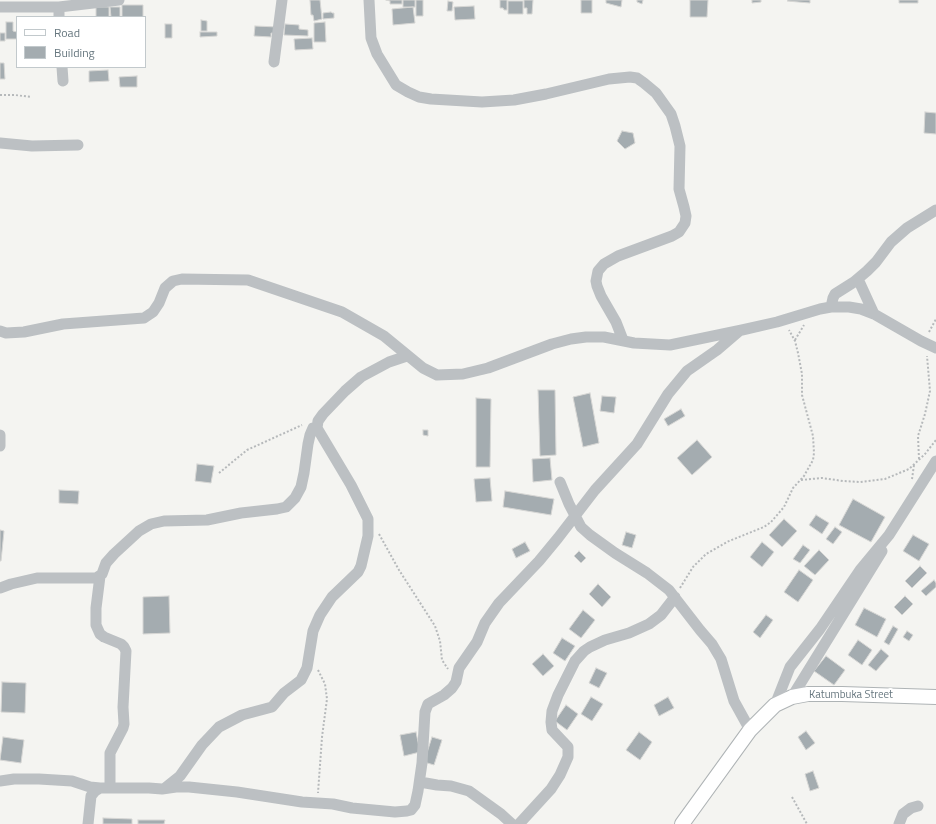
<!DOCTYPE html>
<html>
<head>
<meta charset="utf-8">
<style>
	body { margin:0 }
	#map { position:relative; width:936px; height:824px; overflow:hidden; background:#f4f4f1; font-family:"Titillium Web",sans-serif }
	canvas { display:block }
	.legend { position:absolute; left:16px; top:16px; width:130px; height:52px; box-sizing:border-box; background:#fff; border:1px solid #c2c9cc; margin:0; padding:5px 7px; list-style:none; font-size:12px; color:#67777f }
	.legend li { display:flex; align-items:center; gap:8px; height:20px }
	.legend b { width:20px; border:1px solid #c2c9cc }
</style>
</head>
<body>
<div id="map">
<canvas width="936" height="824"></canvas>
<ul class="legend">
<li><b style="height:5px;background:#fff"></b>Road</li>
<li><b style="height:11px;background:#a4acb0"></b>Building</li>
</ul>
</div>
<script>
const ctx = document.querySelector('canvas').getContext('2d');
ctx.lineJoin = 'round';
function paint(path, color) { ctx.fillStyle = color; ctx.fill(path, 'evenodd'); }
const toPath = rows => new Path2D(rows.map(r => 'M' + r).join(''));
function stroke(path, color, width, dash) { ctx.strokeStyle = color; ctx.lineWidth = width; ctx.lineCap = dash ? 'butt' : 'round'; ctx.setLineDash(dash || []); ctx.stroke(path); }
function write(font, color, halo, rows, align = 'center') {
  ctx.font = font + ' "Titillium Web",sans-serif'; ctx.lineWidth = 4; ctx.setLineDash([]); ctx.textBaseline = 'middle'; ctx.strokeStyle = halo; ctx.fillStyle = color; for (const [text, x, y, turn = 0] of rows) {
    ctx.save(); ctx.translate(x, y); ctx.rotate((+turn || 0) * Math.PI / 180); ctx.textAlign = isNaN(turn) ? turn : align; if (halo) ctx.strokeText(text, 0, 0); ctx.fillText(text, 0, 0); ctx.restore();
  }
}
const building = toPath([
	[310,0,320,0,322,19,314,21,313,15,311,15,310,0],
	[386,0,402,0,402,4,390,4,390,1,386,0],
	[403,0,415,0,415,7,403,7,403,0],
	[416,0,423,0,423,16,416,16,416,0],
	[500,0,507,0,507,10,504,10,503,8,500,8,500,0],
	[524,0,533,0,532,14,527,14,527,8,524,8,524,0],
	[581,0,592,0,592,13,581,13,581,0],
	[606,0,622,0,621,7,606,3,606,0],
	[637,0,643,0,642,4,637,2,637,0],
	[690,0,708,0,707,17,690,17,690,0],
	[752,0,761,0,761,2,752,3,752,0],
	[788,0,810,0,810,3,787,1,788,0],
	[899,0,918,0,918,3,899,3,899,0],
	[448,1,453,2,452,11,447,11,448,1],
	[508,1,523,1,523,14,508,14,508,1],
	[122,5,143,5,143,17,122,17,122,5],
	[474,6,475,19,455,20,454,7,474,6],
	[96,7,109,7,109,17,96,17,96,7],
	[110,7,120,7,120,17,111,17,110,7],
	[413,7,415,23,393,25,392,9,413,7],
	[331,12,332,13,334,13,334,18,323,19,323,13,331,12],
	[201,20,207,21,207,31,201,31,201,20],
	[6,22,13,22,13,31,17,32,17,39,6,39,6,22],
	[325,22,326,42,314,42,314,23,325,22],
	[165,24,172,24,172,38,165,38,165,24],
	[285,24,299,25,299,29,308,30,308,36,284,35,285,24],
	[255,26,277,27,277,34,271,33,271,37,254,36,255,26],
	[200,32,217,32,217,36,200,37,200,32],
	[0,33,5,33,5,41,0,41,0,33],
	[312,38,313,49,295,50,294,39,312,38],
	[0,63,4,63,5,79,0,79,0,63],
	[108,70,109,81,89,82,89,71,108,70],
	[137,76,137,87,120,87,119,77,137,76],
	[925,112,936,113,936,134,924,133,925,112],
	[622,131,633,133,635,143,625,149,617,141,622,131],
	[538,390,555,390,556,455,540,456,538,390],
	[590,393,599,443,583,447,573,397,590,393],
	[602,396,616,397,614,413,600,411,602,396],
	[476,398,491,399,490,467,476,467,476,398],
	[681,409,685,416,668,426,664,419,681,409],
	[423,430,428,430,428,436,423,435,423,430],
	[697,440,712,457,692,475,677,458,697,440],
	[550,458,552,480,533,482,532,459,550,458],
	[197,464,214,466,211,483,195,481,197,464],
	[490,478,492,501,476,502,474,479,490,478],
	[59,490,79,491,78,504,59,503,59,490],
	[505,491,554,499,551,515,503,507,505,491],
	[853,499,885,517,871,542,839,525,853,499],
	[816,515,829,523,822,534,809,525,816,515],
	[784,519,797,531,782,547,769,535,784,519],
	[835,527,842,532,833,544,826,539,835,527],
	[0,530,4,531,1,561,0,561,0,530],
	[626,532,636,535,632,548,622,545,626,532],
	[913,535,929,544,919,561,903,551,913,535],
	[525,542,530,551,516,558,512,549,525,542],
	[762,542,774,552,762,567,750,557,762,542],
	[803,545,810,550,800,563,793,559,803,545],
	[819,550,829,560,815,575,804,566,819,550],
	[579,551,586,558,581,563,574,556,579,551],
	[920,566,927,573,912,588,905,581,920,566],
	[799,570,813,580,798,602,784,592,799,570],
	[934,580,936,583,936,587,926,596,921,591,934,580],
	[598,584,611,597,602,607,589,594,598,584],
	[169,596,170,633,143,634,143,597,169,596],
	[905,596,913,604,902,615,894,607,905,596],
	[864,608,886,619,877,637,855,625,864,608],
	[583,610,595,620,581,638,569,629,583,610],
	[766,615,773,620,760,638,753,632,766,615],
	[893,626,898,629,889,645,884,642,893,626],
	[907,631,913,635,909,641,903,637,907,631],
	[562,638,575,646,565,661,553,653,562,638],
	[858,640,872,650,862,665,848,655,858,640],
	[881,649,889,656,876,671,868,665,881,649],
	[543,654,554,666,543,676,532,664,543,654],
	[826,656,845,670,834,685,814,671,826,656],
	[596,668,607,673,599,688,589,683,596,668],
	[2,682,26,683,25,713,1,712,2,682],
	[591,697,603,704,592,721,581,714,591,697],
	[668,697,674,708,659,716,654,705,668,697],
	[566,705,578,714,567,730,555,721,566,705],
	[806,731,815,743,806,750,798,737,806,731],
	[416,732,420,752,404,756,400,735,416,732],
	[639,732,652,742,640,760,626,750,639,732],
	[3,737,24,740,21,763,0,760,3,737],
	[432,737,442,740,434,765,424,762,432,737],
	[813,771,819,788,810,791,805,774,813,771],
	[103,818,132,819,132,824,103,824,103,818],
	[138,820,165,820,164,824,138,824,138,820]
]);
paint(building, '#a4acb0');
stroke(building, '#d6d6d4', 1);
const major = toPath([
	[682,824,750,730,775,705,792,697,808,694,842,694,936,697]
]);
stroke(major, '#aeb3b5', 16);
stroke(toPath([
	[0,95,15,95,31,97],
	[929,332,936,319],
	[795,340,804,325],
	[919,459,918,436,925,414,930,391,927,356],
	[219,473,247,450,302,425],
	[912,479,914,465],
	[801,480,822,478,843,481,860,482,885,479,909,469,925,454,936,440],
	[379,534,399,570,435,626,440,641,442,660,448,669],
	[680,588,693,567,706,554,729,541,764,527,771,522,784,507,793,488,804,476,813,460,814,453,813,436,802,395,802,374,798,353,795,341,789,330],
	[318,670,325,684,327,699,322,737,318,793],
	[792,797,807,824]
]), '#b6b9bb', 2, [2, 2]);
stroke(toPath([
	[369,0,371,38,377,54,396,85,408,92,419,97,431,99,482,102,514,100,546,94,609,79,630,77,637,78,644,83,656,93,671,114,675,126,680,146,679,189,684,207,686,216,685,223,679,232,672,236,618,256,604,264,598,271,596,281,597,286,601,296,616,322,623,340],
	[0,7,59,7,119,0],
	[59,7,59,17],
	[274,62,282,0],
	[62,67,63,81],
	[0,143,32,146,78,145],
	[858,279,874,314],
	[831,307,833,298,835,294,854,282,867,271,876,262,891,242,907,228,936,210],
	[0,331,6,333,24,332,63,324,144,318,153,312,159,303,165,288,173,281,182,279,248,280,342,312,384,336,423,368,437,375,463,374,488,368,552,344,571,339,586,337,604,337,634,343,670,345,742,330,777,322,820,309,831,307,849,307,861,309,874,314,921,341,936,348],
	[0,435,0,446],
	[560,482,569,504,581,527,590,535,615,553,647,573,669,590,700,630,712,644,721,659,734,701,750,730],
	[100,576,96,608,96,625,100,634,104,637,121,644,124,647,126,651,123,707,124,724,123,728,110,753,110,788],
	[0,588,11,584,37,578,96,578,102,574,106,563,114,554,139,531,151,524,164,521,207,520,241,513,277,509,286,507,295,498,301,487,304,473,308,444,310,435,313,428,317,428,318,421,323,414,345,391,361,377,389,362,407,356],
	[792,697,882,551],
	[775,705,790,667,820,629,860,570,889,535,936,461],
	[0,781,14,779,39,779,72,781,90,787,100,788],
	[420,782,437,785,451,786,469,791,501,814,512,824],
	[165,788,180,776,202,745,219,727,242,715,272,707,284,693,301,680,307,668,313,631,320,615,332,597,358,572,361,566,368,536,368,519,351,485,317,428],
	[88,824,91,796,95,791,100,788,149,788,162,789,176,787,189,787,237,792,302,802,333,804,352,808,395,812,407,811,411,810,415,805,418,791,422,763,425,712,428,704,444,695,452,688,456,682,459,668,477,642,485,623,499,603,539,561,558,538,595,490,637,444,668,394,687,371,717,350,738,332],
	[519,824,551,789,560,775,568,757,568,747,552,730,551,722,552,711,558,695,575,661,584,651,590,647,605,640,629,633,649,624,661,615,675,597],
	[899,824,903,814,911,808,918,806]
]), '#bcc0c3', 11);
stroke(major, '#fff', 14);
write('11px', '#67777f', '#fff', [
	["Katumbuka Street",851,695]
]);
</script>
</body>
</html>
